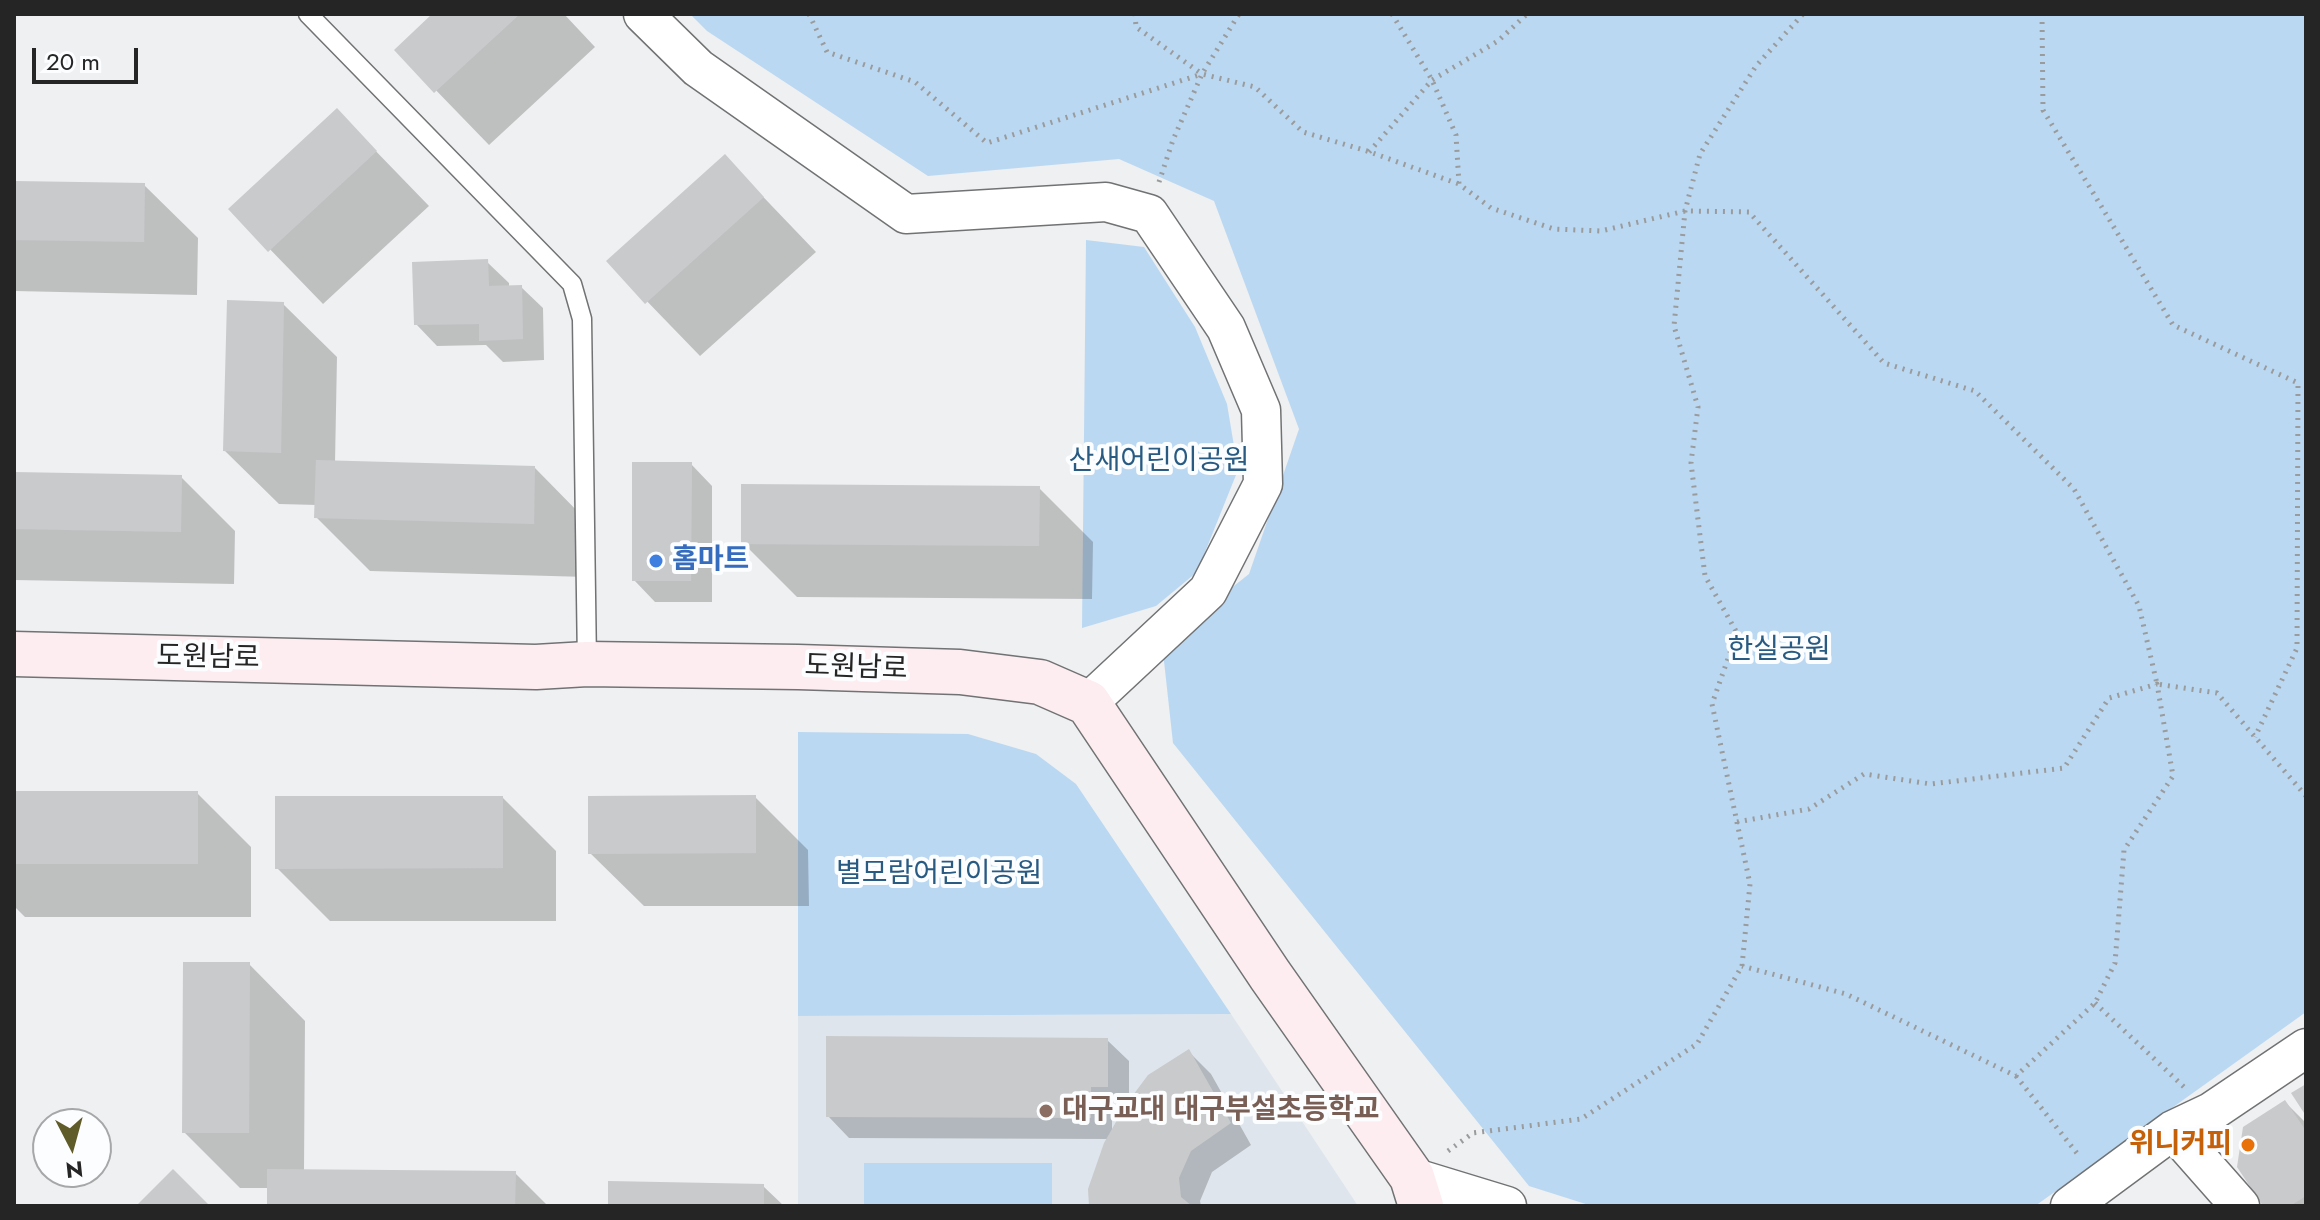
<!DOCTYPE html>
<html>
<head>
<meta charset="utf-8">
<style>
	body { margin:0 }
	#map { position:relative; width:2320px; height:1220px; overflow:hidden; background:#eef0f1; font-family:Jost,sans-serif }
	canvas { display:block }
	.frame { position:absolute; inset:0; border:16px solid #252526; pointer-events:none }
	.north { position:absolute; left:32px; top:1108px; width:80px; height:80px; box-sizing:border-box; background:#fcfdfe; border:2px solid #a6a7a8; border-radius:50%; rotate:174deg; font-size:22px; font-weight:700; line-height:32px; text-align:center; color:#252526 }
	.north::after { content:''; display:block; margin:auto; width:28px; height:36px; background:#5f5c29; clip-path:polygon(50% 0,100% 100%,50% 72%,0 100%) }
	.scale { position:absolute; left:32px; top:48px; width:106px; height:36px; box-sizing:border-box; border:4px solid #252526; border-top:0; padding-left:10px; font-size:24px; line-height:28px; white-space:nowrap; color:#252526; -webkit-text-stroke:6px #fcfdfe; paint-order:stroke }
</style>
</head>
<body>
<div id="map">
<canvas width="2320" height="1220"></canvas>
<div class="frame"></div>
<div class="north">N</div>
<div class="scale">20 m</div>
</div>
<script>
const ctx = document.querySelector('canvas').getContext('2d');
ctx.lineJoin = 'round';
function paint(path, color) { ctx.fillStyle = color; ctx.fill(path, 'evenodd'); }
const toPath = rows => new Path2D(rows.map(r => 'M' + r).join(''));
function stroke(path, color, width, dash) { ctx.strokeStyle = color; ctx.lineWidth = width; ctx.lineCap = dash ? 'butt' : 'round'; ctx.setLineDash(dash || []); ctx.stroke(path); }
function write(font, color, halo, rows, align = 'center') {
  ctx.font = font + ' Jost,"Noto Sans KR",sans-serif'; ctx.lineWidth = 8; ctx.setLineDash([]); ctx.textBaseline = 'middle'; ctx.strokeStyle = halo; ctx.fillStyle = color; for (const [text, x, y, turn = 0] of rows) {
    ctx.save(); ctx.translate(x, y); ctx.rotate((+turn || 0) * Math.PI / 180); ctx.textAlign = isNaN(turn) ? turn : align; if (halo) ctx.strokeText(text, 0, 0); ctx.fillText(text, 0, 0); ctx.restore();
  }
}
paint(toPath([
	[1231,1014,1358,1206,798,1206,798,1016]
]), '#dee5ec');
paint(toPath([
	[690,14,2306,14,2306,1012,2035,1206,1592,1206,1529,1186,1173,743,1162,643,1249,574,1299,429,1214,201,1119,159,928,176,707,31],
	[1086,240,1144,247,1195,327,1227,404,1238,470,1197,572,1156,606,1082,628],
	[798,732,968,734,1036,754,1076,784,1231,1014,798,1016],
	[864,1163,1052,1163,1052,1206,864,1206]
]), '#bbd8f2');
paint(toPath([
	[435,14,564,14,595,47,489,145,397,50],
	[337,111,429,206,323,304,231,209],
	[725,157,816,252,700,356,609,262],
	[14,183,144,185,198,238,197,295,14,291],
	[487,262,509,283,509,287,521,287,543,308,544,360,503,362,486,345,437,346,416,324],
	[283,304,337,357,335,463,535,468,588,522,587,577,370,571,316,517,317,505,279,504,225,451],
	[691,464,712,486,712,602,655,602,634,580],
	[14,474,181,477,235,531,234,584,14,580],
	[1039,488,1093,542,1092,599,797,597,743,543],
	[14,793,197,793,251,847,251,917,25,917,14,906],
	[755,797,808,850,809,906,644,906,590,853],
	[503,798,556,851,556,921,330,921,277,868],
	[249,964,305,1021,304,1171,515,1173,548,1206,269,1206,269,1188,240,1188,184,1132],
	[1107,1040,1129,1061,1129,1104,1189,1052,1211,1074,1251,1145,1212,1172,1200,1201,1201,1206,1090,1206,1108,1139,849,1138,828,1116],
	[1112,1107,1126,1108,1112,1133],
	[2285,1102,2306,1123,2306,1206,2265,1206],
	[763,1186,784,1206,610,1206]
]), '#0003');
paint(toPath([
	[432,14,520,14,434,93,394,50],
	[337,108,377,151,268,252,228,209],
	[725,154,764,197,645,304,606,261],
	[14,181,145,183,144,242,14,240],
	[488,259,489,286,522,285,523,339,479,341,479,324,414,325,412,262],
	[227,300,284,302,281,453,223,451],
	[316,460,535,466,534,524,314,518],
	[632,462,692,462,691,581,632,581],
	[14,472,182,475,181,532,14,529],
	[741,484,1040,486,1039,546,741,544],
	[14,791,198,791,198,864,14,864],
	[756,795,756,853,588,854,588,796],
	[275,796,503,796,503,868,275,869],
	[183,962,250,962,249,1133,182,1133],
	[826,1036,1108,1038,1108,1087,1091,1087,1091,1118,826,1117],
	[1189,1049,1231,1123,1191,1151,1179,1178,1181,1197,1192,1206,1089,1206,1088,1189,1104,1143,1125,1106,1148,1075],
	[2306,1084,2306,1116,2291,1093],
	[2285,1100,2306,1131,2306,1196,2290,1206,2263,1206,2237,1167,2243,1127],
	[173,1169,210,1206,136,1206],
	[267,1169,516,1171,515,1206,267,1206],
	[608,1181,764,1184,764,1206,608,1206]
]), '#c9cacb');
const lane = toPath([
	[308,14,572,284,582,319,587,664]
]);
const street = toPath([
	[643,14,698,68,906,214,1106,202,1149,214,1226,328,1261,410,1263,484,1208,591,1088,703],
	[2173,1130,2240,1206],
	[1412,1177,1507,1206],
	[2070,1206,2173,1130,2211,1112,2306,1048]
]);
const secondary = toPath([
	[14,654,536,667,587,664,798,667,960,672,1040,682,1088,703,1270,975,1412,1177,1421,1206]
]);
stroke(lane, '#717273', 21);
stroke(street, '#717273', 41);
stroke(secondary, '#717273', 47);
stroke(toPath([
	[809,14,827,52,915,82,987,143,1202,74],
	[1135,14,1136,27,1202,74,1255,87,1303,132,1367,151,1459,184],
	[1392,14,1432,80,1456,135,1459,184,1491,208,1554,229,1601,231,1685,211,1749,212,1884,363,1975,391,2074,489,2139,606,2157,684,2217,693,2306,796],
	[2042,14,2043,110,2173,325,2298,383,2297,648,2255,737],
	[1369,152,1432,80,1498,41,1527,14],
	[1159,182,1173,140,1202,74,1239,14],
	[1737,822,1809,809,1864,774,1931,784,2064,768,2109,698,2157,684,2173,776,2124,850,2115,963,2095,1003,2016,1076,1846,994,1742,966],
	[2095,1003,2184,1087],
	[2016,1076,2080,1157],
	[1448,1151,1473,1133,1581,1119,1697,1044,1742,966,1750,884,1712,704,1737,633,1705,576,1691,463,1698,407,1674,326,1685,211,1700,154,1756,66,1803,14]
]), '#9a9b9c', 5, [2, 6]);
stroke(lane, '#fff', 18);
stroke(street, '#fff', 38);
stroke(secondary, '#feedf0', 44);
for (const [x, y, r, color] of [
	[656,561,8,"#3f7fe0"],
	[1046,1111,8,"#8d6e63"],
	[2248,1145,8,"#e8710a"]
]) { const dot = new Path2D(); dot.arc(x, y, r, 0, 2 * Math.PI); ctx.fillStyle = color; ctx.fill(dot); stroke(dot, '#fcfdfe', 3); }
write('28px', '#285a82', '#fcfdfe', [
	["산새어린이공원",1159,462],
	["한실공원",1779,651],
	["별모람어린이공원",939,875]
]);
write('bold 28px', '#366cbe', '#fcfdfe', [
	["홈마트",672,561]
], 'left');
write('28px', '#252526', '#fcfdfe', [
	["도원남로",208,659,1],
	["도원남로",856,669,2]
]);
write('bold 28px', '#785e54', '#fcfdfe', [
	["대구교대 대구부설초등학교",1062,1111]
], 'left');
write('bold 28px', '#c56008', '#fcfdfe', [
	["위니커피",2232,1145]
], 'right');
</script>
</body>
</html>
